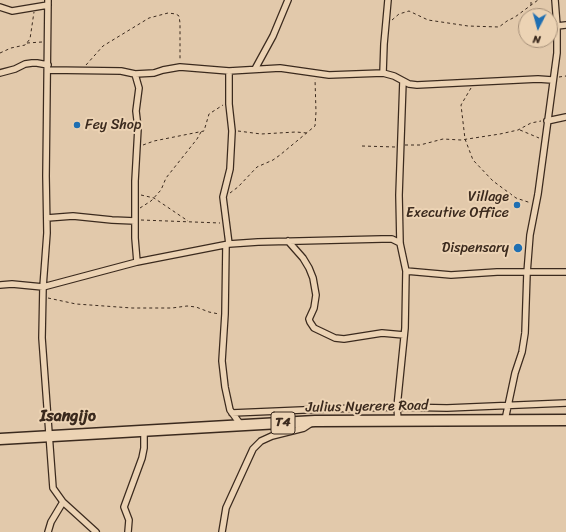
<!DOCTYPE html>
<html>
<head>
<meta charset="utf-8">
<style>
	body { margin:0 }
	#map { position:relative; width:566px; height:532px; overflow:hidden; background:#e2c9ab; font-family:Sriracha,sans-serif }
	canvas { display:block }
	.north { position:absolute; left:518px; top:8px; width:40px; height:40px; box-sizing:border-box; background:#ecd3b4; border:1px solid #a58f78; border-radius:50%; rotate:186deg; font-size:11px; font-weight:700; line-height:16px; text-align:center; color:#3b2a1e }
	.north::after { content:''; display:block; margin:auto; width:14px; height:18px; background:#1f6fb2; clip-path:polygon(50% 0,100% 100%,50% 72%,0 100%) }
</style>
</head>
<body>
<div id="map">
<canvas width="566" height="532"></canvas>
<div class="north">N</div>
</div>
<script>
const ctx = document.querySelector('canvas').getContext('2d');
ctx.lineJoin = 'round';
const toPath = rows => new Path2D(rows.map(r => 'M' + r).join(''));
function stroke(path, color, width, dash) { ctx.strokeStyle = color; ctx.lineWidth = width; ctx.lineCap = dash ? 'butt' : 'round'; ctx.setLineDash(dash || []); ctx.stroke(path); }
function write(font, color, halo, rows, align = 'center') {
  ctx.font = font + ' Sriracha,sans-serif'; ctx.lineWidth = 4; ctx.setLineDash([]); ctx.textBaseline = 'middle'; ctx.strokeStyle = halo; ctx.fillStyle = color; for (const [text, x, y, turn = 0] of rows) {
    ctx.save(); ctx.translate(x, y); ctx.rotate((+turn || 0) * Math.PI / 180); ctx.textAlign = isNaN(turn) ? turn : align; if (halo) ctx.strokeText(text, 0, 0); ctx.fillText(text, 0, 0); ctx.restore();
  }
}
const street = toPath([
	[48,0,46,176,47,233,43,287,42,338,53,488,63,502,96,532],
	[0,7,12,11,48,5],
	[557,26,566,25],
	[255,69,273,36,288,0],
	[48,70,121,71,135,74,154,73,163,70,180,67,229,71,280,68,329,75,383,73,394,76,409,84,417,85,538,79,552,80],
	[0,73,15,69,25,64,32,63,37,63,48,65],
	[383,73,384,44,388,0],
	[135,74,139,88,136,111,138,128,135,181,135,238,137,262],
	[403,81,399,195,400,243,406,271,451,275,497,272,566,272],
	[547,121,566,117],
	[47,218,73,216,112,220,135,221],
	[288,241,303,258,309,268,313,278,316,295,314,308,309,319,310,322,314,328,335,338,344,339,382,333,404,335],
	[229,244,223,197,230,169,232,131,229,104,229,71],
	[226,245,225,314,222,361,225,387,230,410,241,425],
	[0,285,12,284,43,287,137,262,229,244,258,242,382,239,392,239,400,243],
	[232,413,326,409,397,407,447,408,566,403],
	[398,420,397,407,405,328,406,271],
	[505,420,515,373,522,352,525,333,527,273,530,235,538,194,557,53,557,26,555,0],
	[48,532,51,522,63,502],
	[128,532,129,520,124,507,142,458,144,448,144,431],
	[222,532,226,508,253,449,261,441,272,436,304,428,313,422]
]);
const highway = toPath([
	[0,439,315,421,566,420]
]);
stroke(street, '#3b2a1e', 8);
stroke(highway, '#3b2a1e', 13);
stroke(toPath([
	[531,5,531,0],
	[392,20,399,14,409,11,428,20,468,26,499,27,507,21,515,17,538,0],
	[27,43,42,42],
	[0,53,11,48,25,45,30,39,34,12],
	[86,65,103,46,149,18,168,13,176,14,179,16,180,23,180,60],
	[559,77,566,76],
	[471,88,461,105,465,139,473,160,493,181,516,198,531,203],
	[520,130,539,138],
	[238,131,261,134,296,132,307,133],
	[143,145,154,141,204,131,209,114,223,105],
	[405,145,420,145,443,139,461,140,500,134,518,130,531,123,541,121],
	[362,146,395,147],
	[230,193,238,187,257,167,273,160,280,155,315,126,316,112,315,79],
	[141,195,154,198,188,221],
	[140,208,151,201,161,190,166,178,197,139,201,132],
	[141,220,220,223],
	[48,298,76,304,132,308,172,308,187,306,196,307,209,312,219,314]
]), '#3b2a1e', 1, [3, 3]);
stroke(street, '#ecd3b4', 5.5);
stroke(highway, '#ecd3b4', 10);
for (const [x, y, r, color] of [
	[77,125,4,"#1f6fb2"],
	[517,205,4,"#1f6fb2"],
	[518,248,5,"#1f6fb2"]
]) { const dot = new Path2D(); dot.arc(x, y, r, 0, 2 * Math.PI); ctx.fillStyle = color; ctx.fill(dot); stroke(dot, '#ecd3b4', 1.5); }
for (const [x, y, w] of [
	[283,423,24]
]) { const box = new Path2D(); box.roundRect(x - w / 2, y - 11, w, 22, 3); ctx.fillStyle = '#ecd3b4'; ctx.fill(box); stroke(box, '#3b2a1e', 1); }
write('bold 13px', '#3b2a1e', null, [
	["T4",283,423]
]);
write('14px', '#3b2a1e', '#ecd3b4', [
	["Fey Shop",85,125,"left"],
	["Village",509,197],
	["Executive Office",509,213],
	["Dispensary",509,248]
], 'right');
write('14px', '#3b2a1e', '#ecd3b4', [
	["Julius Nyerere Road",367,407,-1]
]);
write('bold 16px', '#3b2a1e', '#ecd3b4', [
	["Isangijo",68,417]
]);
</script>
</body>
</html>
